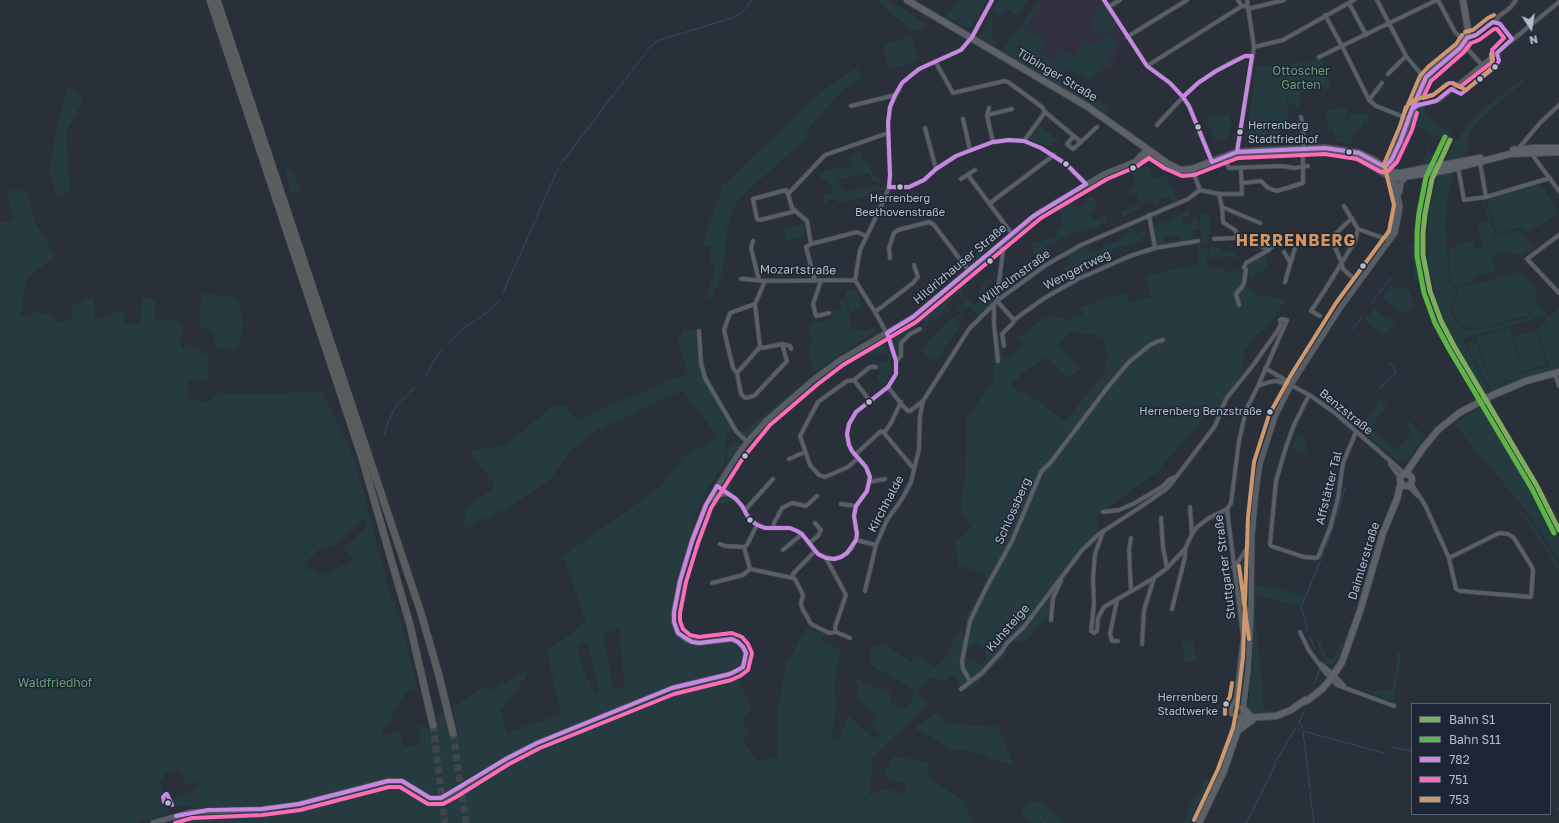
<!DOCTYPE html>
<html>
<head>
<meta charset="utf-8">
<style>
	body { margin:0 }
	#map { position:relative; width:1559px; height:823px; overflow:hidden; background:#293039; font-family:"Golos Text",sans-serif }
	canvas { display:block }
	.legend { position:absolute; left:1411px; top:703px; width:140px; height:112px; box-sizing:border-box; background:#1c2634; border:1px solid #596270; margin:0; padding:5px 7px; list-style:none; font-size:12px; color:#b4bcca }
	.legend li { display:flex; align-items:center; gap:8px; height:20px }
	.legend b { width:20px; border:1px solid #596270 }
	.north { position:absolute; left:1511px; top:8px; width:40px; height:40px; -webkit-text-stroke:3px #1c2634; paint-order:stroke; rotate:168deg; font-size:11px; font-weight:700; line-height:16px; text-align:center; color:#b4bcca }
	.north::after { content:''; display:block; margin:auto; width:14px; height:18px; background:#b4bcca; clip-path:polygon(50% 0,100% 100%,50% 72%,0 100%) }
</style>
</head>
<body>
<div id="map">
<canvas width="1559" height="823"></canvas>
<ul class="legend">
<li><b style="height:5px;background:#7cae5c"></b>Bahn S1</li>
<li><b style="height:5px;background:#5db547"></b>Bahn S11</li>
<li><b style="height:5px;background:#c787e3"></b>782</li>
<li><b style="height:5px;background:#fb6dba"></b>751</li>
<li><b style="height:5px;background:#cd976f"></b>753</li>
</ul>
<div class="north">N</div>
</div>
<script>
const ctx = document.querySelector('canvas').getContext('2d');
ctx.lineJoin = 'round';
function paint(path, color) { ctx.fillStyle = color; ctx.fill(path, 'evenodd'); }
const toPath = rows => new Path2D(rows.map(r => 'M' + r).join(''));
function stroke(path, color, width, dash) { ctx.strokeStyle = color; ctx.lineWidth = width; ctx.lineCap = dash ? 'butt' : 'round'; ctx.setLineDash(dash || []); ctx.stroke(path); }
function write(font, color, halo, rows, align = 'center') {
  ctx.font = font + ' "Golos Text",sans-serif'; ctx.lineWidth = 3; ctx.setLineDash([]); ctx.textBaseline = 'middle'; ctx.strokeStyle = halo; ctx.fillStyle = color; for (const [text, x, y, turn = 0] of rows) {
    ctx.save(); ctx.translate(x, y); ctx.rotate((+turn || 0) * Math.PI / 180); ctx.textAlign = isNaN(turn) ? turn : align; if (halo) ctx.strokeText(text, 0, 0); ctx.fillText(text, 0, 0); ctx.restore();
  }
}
paint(toPath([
	[1039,0,1100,0,1125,38,1118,50,1120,52,1110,69,1104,72,1101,71,1089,80,1068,69,1063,75,1016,49,1024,35,1025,27,1041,5,1038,2]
]), '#31303f');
paint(toPath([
	[881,0,888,0,921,20,926,24,927,27,913,31,879,3],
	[958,0,986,0,972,26,969,28,967,28,946,17],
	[999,0,1029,0,1017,16,1007,9,1000,17,992,12],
	[1038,2,1041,5,1025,27,1024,35,1016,49,1063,76,1060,83,1090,102,1094,97,1111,108,1106,115,1002,51],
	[1103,3,1116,24,1115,27,1099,36,1091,26,1089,21],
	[990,15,993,19,992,23,993,30,991,39,997,42,994,46,980,37,988,21],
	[1025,28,1047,41,1039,51,1053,61,1063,50,1074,57,1083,44,1073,37,1078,36,1093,45,1111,33,1113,34,1118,42,1118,44,1116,43,1101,71,1089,80,1068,69,1063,75,1017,49,1025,36],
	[910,36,919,60,889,70,883,45],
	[1320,57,1332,89,1300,92,1301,106,1295,107,1294,104,1288,105,1285,65,1293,64,1299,61,1305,64],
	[1284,64,1289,128,1283,128,1280,130,1279,134,1247,136,1256,67],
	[857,68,862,79,845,87,811,125,802,142,743,195,736,204,730,217,725,237,725,256,722,274,710,301,699,331,704,378,710,390,726,414,733,430,725,434,725,462,707,490,693,521,691,533,707,496,727,462,727,449,735,442,743,443,725,469,705,503,686,551,676,588,680,589,676,624,683,635,692,640,731,637,737,638,746,646,748,656,748,666,740,665,730,671,687,681,669,687,496,762,450,790,441,794,432,795,426,793,427,790,425,793,399,779,284,804,197,809,194,806,187,805,175,808,171,800,198,789,197,781,185,785,181,773,177,769,164,774,164,778,158,780,163,790,160,796,161,804,168,808,170,810,169,812,138,823,0,823,0,222,15,219,6,191,27,191,33,218,55,256,26,279,21,315,31,318,32,311,54,316,54,323,72,319,72,303,81,304,83,299,93,298,94,319,111,317,112,312,123,311,124,322,140,325,142,297,155,299,155,320,179,321,183,333,179,339,183,350,187,345,209,355,208,380,189,379,188,398,204,403,220,394,264,394,322,391,351,452,361,483,386,582,401,623,403,633,418,691,409,689,382,732,383,735,400,731,403,747,420,745,420,725,428,729,437,728,437,717,443,710,451,737,459,734,452,707,486,686,490,691,528,670,529,672,501,711,507,733,561,714,547,650,570,635,586,621,563,556,663,485,683,456,718,438,683,390,599,429,571,450,551,479,513,505,463,528,466,509,495,486,470,451,506,445,553,406,565,406,577,420,688,373,678,341,684,329,698,330,710,299,705,297,714,275,715,264,710,262,711,246,702,245,724,184,829,85],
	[363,519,369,524,343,549,350,555,353,560,322,576,303,566,318,550,336,545],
	[619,628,624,686,613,690,603,634],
	[587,642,600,694,596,696,584,672,577,645],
	[1524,78,1526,80,1478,121,1467,137,1469,145,1465,156,1446,160,1451,148,1461,134,1475,117,1500,95,1501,96],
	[69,85,83,101,66,132,70,190,58,196,49,174,57,125],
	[1347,107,1347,119,1340,121,1348,121,1349,114,1366,113,1368,115,1370,118,1368,122,1364,121,1358,132,1353,132,1351,145,1341,141,1335,141,1334,130,1328,129,1325,112,1329,115,1329,110],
	[1421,107,1423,107,1433,123,1451,134,1436,163,1421,165,1432,138,1434,139,1428,151,1435,155,1444,140,1423,129,1411,125,1415,112],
	[1230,112,1229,138,1218,141,1215,140,1206,118,1216,114,1221,117],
	[1038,124,1060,142,1058,144,1054,141,1049,147,1058,155,1046,145,1030,140,1029,137],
	[860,152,862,160,865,159,874,176,879,179,879,182,874,181,869,173,838,180,840,187,844,192,873,186,884,187,884,190,873,190,875,196,878,195,878,192,882,193,876,209,873,195,838,203,836,199,828,201,824,205,822,196,833,192,832,187,821,178,820,174,825,173,824,171,840,167,841,169,853,166,850,155],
	[284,164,293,171,302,193,292,194],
	[1148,166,1152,178,1160,178,1163,175,1166,176,1168,179,1168,181,1178,200,1172,202,1169,196,1159,199,1159,203,1154,205,1152,200,1142,204,1142,208,1123,217,1121,212,1141,203,1137,193,1130,194,1129,190,1136,188,1133,172],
	[1454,172,1446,203,1445,229,1450,284,1456,288,1456,293,1452,303,1452,313,1454,319,1465,329,1478,330,1523,319,1531,315,1538,304,1548,315,1462,339,1490,392,1485,394,1457,346,1444,320,1435,293,1429,266,1427,241,1428,215,1434,191,1439,175],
	[1431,179,1423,214,1421,234,1421,256,1426,282,1438,320,1481,395,1477,396,1426,303,1422,286,1415,278,1411,244,1415,242,1418,208,1426,180],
	[1541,185,1559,213,1530,231,1526,232,1521,227,1497,234,1487,199],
	[1092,196,1098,208,1091,211,1092,219,1094,221,1106,215,1108,221,1095,228,1092,228,1082,232,1077,231,1058,240,1056,243,1047,246,1048,251,1034,254,1031,244,1056,237,1056,231,1063,226,1060,219,1063,217,1056,208,1069,199,1076,210,1086,204,1084,199],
	[1483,200,1485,200,1495,236,1521,230,1533,247,1522,256,1507,251,1491,256,1495,271,1477,275,1472,283,1456,287,1451,282,1449,248,1471,241,1474,242,1476,250,1484,248,1477,224,1488,221],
	[1189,210,1190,216,1182,217,1183,225,1191,224,1192,218,1198,217,1199,229,1192,231,1193,240,1179,242,1179,235,1165,237,1166,245,1156,247,1153,227,1154,225,1167,222],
	[1210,214,1210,234,1205,235,1209,237,1207,245,1202,245,1202,236,1205,235,1201,235,1200,215],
	[803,224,806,236,787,241,784,229],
	[1132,226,1135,233,1145,230,1146,235,1142,237,1143,241,1116,248,1103,255,1104,260,1097,261,1095,258,1084,263,1086,273,1080,277,1076,269,1067,273,1064,267,1073,263,1069,255,1085,247,1091,253,1124,238,1123,234,1129,232,1126,228],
	[990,239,992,240,994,246,982,254,968,268,965,264,977,255,975,249,985,241],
	[1198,244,1201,248,1208,248,1206,267,1226,268,1225,272,1233,274,1234,270,1244,272,1242,285,1254,290,1259,296,1265,295,1285,300,1273,321,1253,338,1244,352,1242,369,1220,415,1208,413,1157,472,1098,515,1096,542,1085,551,1065,577,1050,614,1024,643,1008,640,1000,649,1008,653,971,689,959,687,957,678,952,676,944,681,931,677,916,692,928,704,871,759,873,762,869,795,883,789,906,794,906,784,884,776,892,756,929,763,928,776,962,800,974,823,189,823,188,821,188,818,206,815,232,813,233,817,238,817,238,813,283,810,301,807,389,785,401,786,423,799,434,801,441,800,450,796,517,756,564,734,670,691,736,675,752,711,742,718,749,736,742,739,756,760,779,758,777,715,786,665,806,629,824,633,822,643,842,650,837,665,834,692,837,698,832,736,838,741,849,716,875,740,880,734,871,723,878,714,860,701,856,679,890,693,891,702,899,708,907,706,915,696,913,690,871,665,871,648,884,643,910,662,917,657,936,667,949,653,952,643,960,631,965,635,971,630,973,621,965,619,976,599,983,600,987,590,985,575,958,564,956,541,971,528,960,508,965,479,967,417,993,381,994,359,992,334,998,331,1003,357,1008,359,1024,344,1019,338,1041,320,1053,315,1067,320,1083,315,1080,307,1126,293,1130,303,1151,297,1145,277,1169,270,1198,265],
	[1070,332,1091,334,1103,338,1108,352,1105,372,1065,421,1028,394,1017,391,1011,383,1019,380,1021,374,1046,357,1068,378,1081,368,1058,346],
	[977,644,986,649,986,659,982,665,966,658,968,647],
	[1210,247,1221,248,1222,251,1234,252,1237,259,1227,256,1223,256,1221,258,1210,257],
	[1266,256,1268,267,1259,273,1258,271,1256,273,1257,274,1255,276,1255,278,1251,279,1250,281,1248,264,1253,260],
	[1520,272,1520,273,1524,273,1525,277,1532,283,1537,292,1536,306,1528,315,1478,329,1463,326,1457,320,1454,313,1453,306,1454,300,1458,293,1457,289,1461,288,1461,287],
	[990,277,990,282,987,282,986,289,988,290,989,296,996,300,979,315,970,307,968,307,966,309,961,307,963,314,957,320,956,318,961,312,956,306,958,304,960,306,967,299,975,305,982,299,979,291,982,288,981,286],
	[964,282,967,286,961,292,965,297,963,299,958,293,945,306,952,314,951,315,944,310,936,318,938,321,937,322,933,318,925,327,923,324,925,322,921,320,902,341,898,356,894,340,895,335,923,316],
	[1393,283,1394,289,1406,287,1410,292,1414,307,1406,314,1382,298],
	[853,289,857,292,862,308,850,311,845,292],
	[202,293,233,297,241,307,243,326,241,338,237,347,233,350,214,347,215,332,199,326],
	[845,297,852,330,868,330,875,327,875,332,814,372,808,347,812,343,809,324,833,318,831,311,841,309,839,299],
	[1374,308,1385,317,1397,322,1383,335,1372,328,1365,320],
	[1559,308,1559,369,1525,378,1492,392,1466,344,1477,342,1491,387,1523,378,1524,377,1491,386,1477,337,1510,328,1524,376,1523,373,1549,367,1538,328,1546,323,1546,318],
	[953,317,961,325,949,343,949,346,946,345,943,349,943,352,945,354,944,356,941,354,937,360,935,358,934,360,920,350],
	[1537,330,1546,365,1523,371,1514,336],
	[879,332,877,336,842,357,748,438,746,438,741,434,806,381,827,366],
	[881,341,887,350,892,368,889,378,882,386,877,378,880,362,887,361,888,356,886,353,870,353,847,364,816,387,762,433,747,454,730,485,735,498,723,488,723,484,736,463,751,441,768,423,825,374,845,360],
	[1379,399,1380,400,1372,411,1369,417,1381,399,1387,406,1378,417,1372,430,1396,451,1409,436,1410,433,1407,422,1408,420,1425,437,1405,462,1398,461,1364,433,1365,426,1362,427,1363,424],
	[1485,405,1533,484,1557,530,1559,536,1559,560,1533,519,1454,424],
	[1298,433,1306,437,1305,450,1307,454,1292,448],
	[1508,493,1531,522,1559,566,1559,572,1543,545],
	[720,498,729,498,734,502,723,503,716,506,709,521,686,587,683,586,703,524,715,501],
	[1249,550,1248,609,1239,593,1236,568],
	[1253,584,1264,586,1304,596,1300,607,1257,595,1255,611,1264,709,1274,711,1282,709,1261,715,1249,713,1248,705,1252,675],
	[1241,603,1248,614,1248,640,1246,668,1241,706,1239,711,1235,711,1233,708,1239,697,1245,643],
	[1351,622,1353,622,1336,661,1334,664,1331,665,1325,664,1315,637,1321,640,1320,644,1322,645,1322,649,1326,651,1325,657,1333,659,1341,643,1344,642],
	[1193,640,1196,661,1185,663,1182,642],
	[1396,653,1402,654,1393,702,1363,690,1372,689,1372,692,1393,689,1397,663],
	[937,712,945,723,998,727,1014,765,993,760,978,753,962,750,953,750,914,728],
	[1205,779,1209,780,1206,789,1188,823,1184,823,1187,818,1188,810],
	[1034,801,1042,802,1063,823,1030,823,1020,813,1030,802]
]), '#263b3f');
stroke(toPath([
	[646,52,653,44,660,40,732,18,742,12,750,3,751,0],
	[597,116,645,54],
	[559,166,595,119],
	[536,218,558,169],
	[503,293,535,221],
	[1379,293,1391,278],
	[1372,303,1376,297],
	[1351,331,1363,316],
	[448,343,463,328,481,317,500,300],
	[426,376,433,362,443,348],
	[1379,389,1396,373,1395,369,1389,362],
	[384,435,388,422,396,406,415,387],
	[1337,516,1345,487],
	[1326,548,1335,520],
	[1308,631,1301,607,1324,552],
	[1310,636,1314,647],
	[1314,684,1320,669],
	[1301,723,1302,728],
	[1298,725,1304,711],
	[1391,747,1412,751],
	[1276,761,1295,729],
	[1310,789,1303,731,1384,753],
	[1310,793,1314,823],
	[1557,809,1559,809],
	[1038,815,1046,823],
	[1246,823,1276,763]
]), '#354863', 1);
stroke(toPath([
	[433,725,445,823],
	[453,733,466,823]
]), '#3e454f', 7, [7, 3.5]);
const minor = toPath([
	[1104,0,1147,66,1170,83,1183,97,1189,106,1212,162],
	[1238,0,1242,6],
	[1377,0,1406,56,1425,79],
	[1438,0,1455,32,1459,36,1467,38,1476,35,1491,23,1496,21,1498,17,1511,7,1516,0],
	[1349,3,1366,35],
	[1108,7,1120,0],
	[1248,9,1284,0],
	[1325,15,1342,46,1369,100,1376,106,1409,119],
	[1496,21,1500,24,1512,39],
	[1127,37,1187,0],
	[1463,44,1482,65],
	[1254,47,1283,40,1354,0],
	[1319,57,1437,0],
	[935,61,953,93,1004,81,1008,82,1042,107,1045,112,1081,142,1097,127],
	[1147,66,1242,6,1247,6],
	[1388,74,1406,56],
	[1369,100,1382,83],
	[851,106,895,95],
	[1414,107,1439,100,1559,2],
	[987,115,989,108],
	[963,119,970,150],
	[1157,125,1183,97,1198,83,1216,71,1236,60,1245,56,1252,56],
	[925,128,936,169],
	[1074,136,1067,144,1073,149,1081,142],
	[1024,141,1045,112],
	[993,142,987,115,1012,109],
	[1518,149,1540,123,1559,105],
	[1237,152,1254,47,1247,0],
	[1531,153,1559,191],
	[1223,157,1229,168,1282,166,1294,168,1308,166],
	[1480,162,1486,197],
	[1458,167,1464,200,1486,197,1550,178],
	[1192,169,1200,190],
	[968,175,1012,234],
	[961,179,975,170],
	[1242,183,1261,181,1268,188,1277,191,1303,183,1303,125,1301,117],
	[889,187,901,188,909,187,924,180,936,169,956,156,970,150,993,142,1009,140,1024,141,1041,148,1066,164,1086,184],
	[1200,190,1219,194,1242,194,1241,168],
	[788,194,786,190,753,199,757,219,760,220,796,211],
	[1219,194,1222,207,1260,223],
	[990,203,1054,155],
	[1222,207,1223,222,1224,223,1235,230,1238,235,1269,250],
	[1149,215,1155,248],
	[1358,229,1383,238],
	[1559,235,1527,259,1559,293],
	[866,236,857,232,811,244,807,221,792,208,788,194,825,155,888,133],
	[1214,239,1234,238,1238,235],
	[753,241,751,248,759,280],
	[811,244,806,247,815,281],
	[1284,252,1290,262],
	[890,258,889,248,894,233,898,230,929,222,934,225,969,271],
	[1351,276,1343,269,1341,261,1331,238,1352,218],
	[741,279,745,279,765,281,855,280],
	[765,281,755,304,760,347,737,373,741,394,745,398,754,396,787,361,782,344],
	[821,281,813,304,816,316,829,313],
	[1285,282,1295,248],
	[998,300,997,297,1003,251,1000,245],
	[997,301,1014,320],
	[994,304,994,324,998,361],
	[1239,305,1236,294,1242,287,1244,283,1246,270,1244,267,1246,263,1267,251,1275,244],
	[875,312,913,283,918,277,914,265],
	[1320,316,1311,311,1325,290,1355,241,1358,229,1344,206],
	[699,331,701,363,705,378,736,431,747,442],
	[1004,346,1002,334,1013,323,1014,320,1043,299,1078,279,1130,256,1155,248,1198,241],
	[760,347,763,348,782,344,790,346,791,349],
	[896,361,901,356,901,343,910,334,920,329],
	[1265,368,1287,381,1291,385,1311,396,1335,413,1404,473],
	[737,373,733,368,724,330,730,313,755,304],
	[1555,373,1559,386],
	[854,380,870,367,876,367],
	[1258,386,1269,382,1276,381,1290,385],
	[888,387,902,405,908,411,910,411,923,401,969,329,998,300,1046,265,1081,245,1188,199,1200,190],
	[1309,395,1294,425,1286,447,1276,481,1270,544,1271,546,1304,557,1316,558,1318,557,1330,528,1338,498,1343,463,1356,432],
	[901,402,891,423,884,433,914,469],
	[855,455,881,431,884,433],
	[858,458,848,467,825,477,819,475,810,465,800,436,818,402,847,381,854,380,870,401],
	[789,459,805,452],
	[1390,464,1401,479],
	[870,482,885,479],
	[1411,483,1425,505,1449,558,1456,589,1460,591,1531,597,1533,571,1532,567,1514,538,1508,534,1499,533,1449,558],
	[717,486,736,499,742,506,751,521,765,528,790,528,797,531,802,534,815,551,821,556,834,559,841,557,847,553,852,548,856,540,857,534,854,516,856,506,867,491,870,477,866,467,852,451,849,445,847,434,849,424,856,412,888,387,896,374,896,361,890,340,878,317,855,280,860,250,884,200,889,187,890,175,888,129,890,107,902,83,912,74,923,67,961,50,972,37,992,0],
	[1408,486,1418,496],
	[710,500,719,495,728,494],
	[841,504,856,506],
	[1190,507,1192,534],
	[745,510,773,479],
	[1103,512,1119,510,1133,504,1162,487,1170,479,1175,477],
	[1161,518,1163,547,1167,568],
	[757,525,747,545,744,547,750,569,793,578,793,574,815,551],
	[774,528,774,523,782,508,792,503,806,506,817,496],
	[1103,532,1095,554,1093,579,1094,604,1091,631,1094,633,1097,631,1098,618,1104,607,1154,578,1167,568,1185,549,1192,534,1197,527,1209,518,1227,509],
	[856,540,876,545],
	[809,543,818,536,821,530,815,523],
	[720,544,725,546,744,547],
	[783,550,802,534],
	[826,558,846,595,835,627,836,632,850,638],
	[1233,567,1236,565,1251,542],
	[793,578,795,579,803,595,801,603,802,608,811,624,829,633,836,632],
	[712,583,743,575,750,569],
	[865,591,876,545,887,520,902,499,911,482,919,449,920,416,923,401],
	[1131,591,1129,549,1131,538],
	[1238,596,1251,616],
	[1117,600,1110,634,1112,641,1118,641],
	[1172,609,1185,557,1185,549],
	[1051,620,1053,598,1061,581],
	[1300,632,1308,649,1324,671,1337,685,1394,706],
	[1142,644,1144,610,1154,578],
	[1321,664,1334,675,1345,687],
	[970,681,963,669,962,661,970,621,986,588,1012,541,1041,472,1051,462,1107,388,1129,362,1150,345,1159,341,1163,340],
	[961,689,982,673,1002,651,1007,643,1023,628,1083,549,1099,534,1139,508,1165,490,1171,484,1215,426,1226,399,1254,364,1278,330,1281,324,1280,320,1283,319,1286,321],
	[1242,718,1231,714,1231,708,1236,698,1243,636,1227,509,1231,503,1239,441,1246,410,1258,386,1287,320]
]);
const secondary = toPath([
	[1137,159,1147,149],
	[1400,192,1401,183,1406,177],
	[1388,241,1394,217,1396,204,1394,191,1389,176],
	[1242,718,1248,671,1251,616,1252,537,1256,492,1260,464,1275,417,1291,385,1341,307,1395,233,1399,214,1400,205,1394,178],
	[153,823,191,812,262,809,299,804,388,781,402,781,430,798,441,798,453,792,506,759,537,743,672,688,730,674,737,671,743,667,745,660,746,653,743,647,738,642,732,639,699,643,687,640,678,633,674,622,674,612,680,581,692,541,706,505,738,454,747,442,766,421,814,379,840,360,913,317,1038,213,1104,174,1146,157,1152,152]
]);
const primary = toPath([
	[907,0,1088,107,1167,163,1180,170,1192,169,1237,152,1325,148,1359,153,1374,160,1391,172,1399,173],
	[1513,150,1534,148,1559,148],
	[1356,156,1389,176,1396,178,1448,170,1510,154,1559,152],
	[1388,172,1389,165,1400,142,1425,79,1432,71,1460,48,1465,42,1468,30,1463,0],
	[1395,174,1480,158],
	[1406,473,1423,448,1438,430,1459,413,1493,395,1526,381,1559,372],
	'1400 480a6 6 0 1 1 12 0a6 6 0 1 1-12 0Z',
	[1303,702,1308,700,1322,689,1331,679,1342,662,1360,611,1383,533,1397,499,1401,482],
	[1243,708,1250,716],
	[1242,718,1276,716,1291,710,1305,700],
	[1239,730,1252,720],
	[1199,823,1224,771,1242,718]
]);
const motorway = toPath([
	[210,0,362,458,410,625,433,725],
	[217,0,421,613,438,672,453,733]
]);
stroke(minor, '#484c53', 5);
stroke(secondary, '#484c53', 6);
stroke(primary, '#474c55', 8);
stroke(motorway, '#464c54', 8);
stroke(minor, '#5a5f67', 3.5);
stroke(secondary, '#585d65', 5);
stroke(primary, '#5d6168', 6);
stroke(motorway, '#5a5d60', 7);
stroke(toPath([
	[1104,0,1147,66,1170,83,1183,97,1189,106,1212,162,1237,152,1325,148,1359,153,1383,166,1386,166,1392,159,1400,142,1412,109],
	[1493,22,1500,24,1512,39,1497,53,1499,61,1495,67,1461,94,1451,89,1436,101,1418,105,1412,109,1426,77,1460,48,1467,38,1476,35,1493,22],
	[1183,97,1198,83,1216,71,1245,56,1252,56,1237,152],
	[889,187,890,175,888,122,890,107,895,95,902,83,919,69,961,50,972,37,992,0],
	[889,187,909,187,924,180,936,169,956,156,993,142,1009,140,1024,141,1041,148,1066,164,1086,184],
	[887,333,913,317,1032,217,1086,184],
	[166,794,167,794,172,805,164,802,163,797,166,794],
	[176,816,208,810,262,809,299,804,388,781,402,781,430,798,441,798,506,759,537,743,672,688,730,674,743,667,746,653,743,647,738,642,732,639,699,643,692,642,678,633,674,622,674,612,680,581,692,541,706,505,717,486,736,499,742,506,749,519,757,525,765,528,790,528,797,531,802,534,818,554,826,558,834,559,841,557,847,553,856,540,857,534,854,516,856,506,867,491,870,477,866,467,852,451,849,445,847,434,849,424,856,412,888,387,896,374,896,361,887,333]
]), '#c787e3', 4);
stroke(toPath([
	[1494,29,1497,29,1504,38,1492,50,1493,60,1491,63,1460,87,1453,83,1449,83,1433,95,1423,98,1431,81,1464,52,1471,43,1479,40,1494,29],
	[175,823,192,818,262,815,300,810,389,787,400,787,428,804,443,804,456,797,509,764,540,748,674,694,731,680,740,676,748,670,752,653,748,644,742,637,732,633,699,637,690,635,683,629,680,621,680,613,686,582,698,543,711,508,743,458,770,425,818,384,843,365,916,322,1041,218,1107,179,1136,167,1149,158,1164,168,1182,176,1194,175,1238,158,1325,154,1357,159,1381,172,1387,172,1397,162,1412,130,1417,113]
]), '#fb6dba', 4);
stroke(toPath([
	[1465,32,1473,30,1488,18,1494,15],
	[1454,84,1466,90,1493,67,1491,54],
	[1409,104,1416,99,1433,95,1447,84],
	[1404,114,1420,76,1428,67,1456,44,1462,35],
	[1239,566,1249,639],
	[1225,714,1225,707,1230,696,1232,683],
	[1194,820,1218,769,1233,728,1237,707,1243,657,1248,517,1254,462,1269,415,1291,375,1336,303,1389,231,1394,205,1384,164,1400,126,1406,107]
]), '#cd976f', 4);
stroke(toPath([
	[1450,140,1432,179,1425,214,1423,232,1423,255,1430,291,1441,321,1454,346,1537,486,1559,530]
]), '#7cae5c', 5);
stroke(toPath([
	[1445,137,1426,177,1419,213,1417,232,1417,256,1424,293,1435,323,1449,349,1532,489,1554,533]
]), '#5db547', 5);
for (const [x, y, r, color] of [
	[1495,67,3.5,"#b4bcca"],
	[1480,79,3.5,"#b4bcca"],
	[1198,127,3.5,"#b4bcca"],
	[1240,132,3.5,"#b4bcca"],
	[1349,152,3.5,"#b4bcca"],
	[1066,164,3.5,"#b4bcca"],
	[1133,168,3.5,"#b4bcca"],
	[900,187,3.5,"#b4bcca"],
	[990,261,3.5,"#b4bcca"],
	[1363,266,3.5,"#b4bcca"],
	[869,402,3.5,"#b4bcca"],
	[1270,412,3.5,"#b4bcca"],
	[745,456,3.5,"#b4bcca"],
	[750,520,3.5,"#b4bcca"],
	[1226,704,3.5,"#b4bcca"],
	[168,803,3.5,"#b4bcca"]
]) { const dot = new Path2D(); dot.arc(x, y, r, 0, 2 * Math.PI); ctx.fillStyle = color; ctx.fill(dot); stroke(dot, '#1c2634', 1.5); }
write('11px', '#b4bcca', '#1c2634', [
	["Herrenberg",1248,126,"left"],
	["Stadtfriedhof",1248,140,"left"],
	["Herrenberg",900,199,"center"],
	["Beethovenstraße",900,213,"center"],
	["Herrenberg Benzstraße",1262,412],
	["Herrenberg",1218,698],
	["Stadtwerke",1218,712]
], 'right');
write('12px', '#6a9c76', '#1c2634', [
	["Ottoscher",1301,71],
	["Garten",1301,85],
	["Waldfriedhof",55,683]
]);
write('12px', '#b4bcca', '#1c2634', [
	["Tübinger Straße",1057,75,31],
	["Hildrizhauser Straße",960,264,-40],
	["Mozartstraße",798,270,1],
	["Wengertweg",1077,270,-27],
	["Wilhelmstraße",1015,277,-36],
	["Benzstraße",1346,412,39],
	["Affstätter Tal",1329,488,-76],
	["Kirchhalde",886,504,-62],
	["Schlossberg",1013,511,-66],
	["Daimlerstraße",1364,561,-73],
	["Stuttgarter Straße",1225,567,-97],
	["Kuhsteige",1008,628,-49]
]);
ctx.letterSpacing = '1px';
write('bold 16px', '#d99560', '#1c2634', [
	["HERRENBERG",1296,241]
]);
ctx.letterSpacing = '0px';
</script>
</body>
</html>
